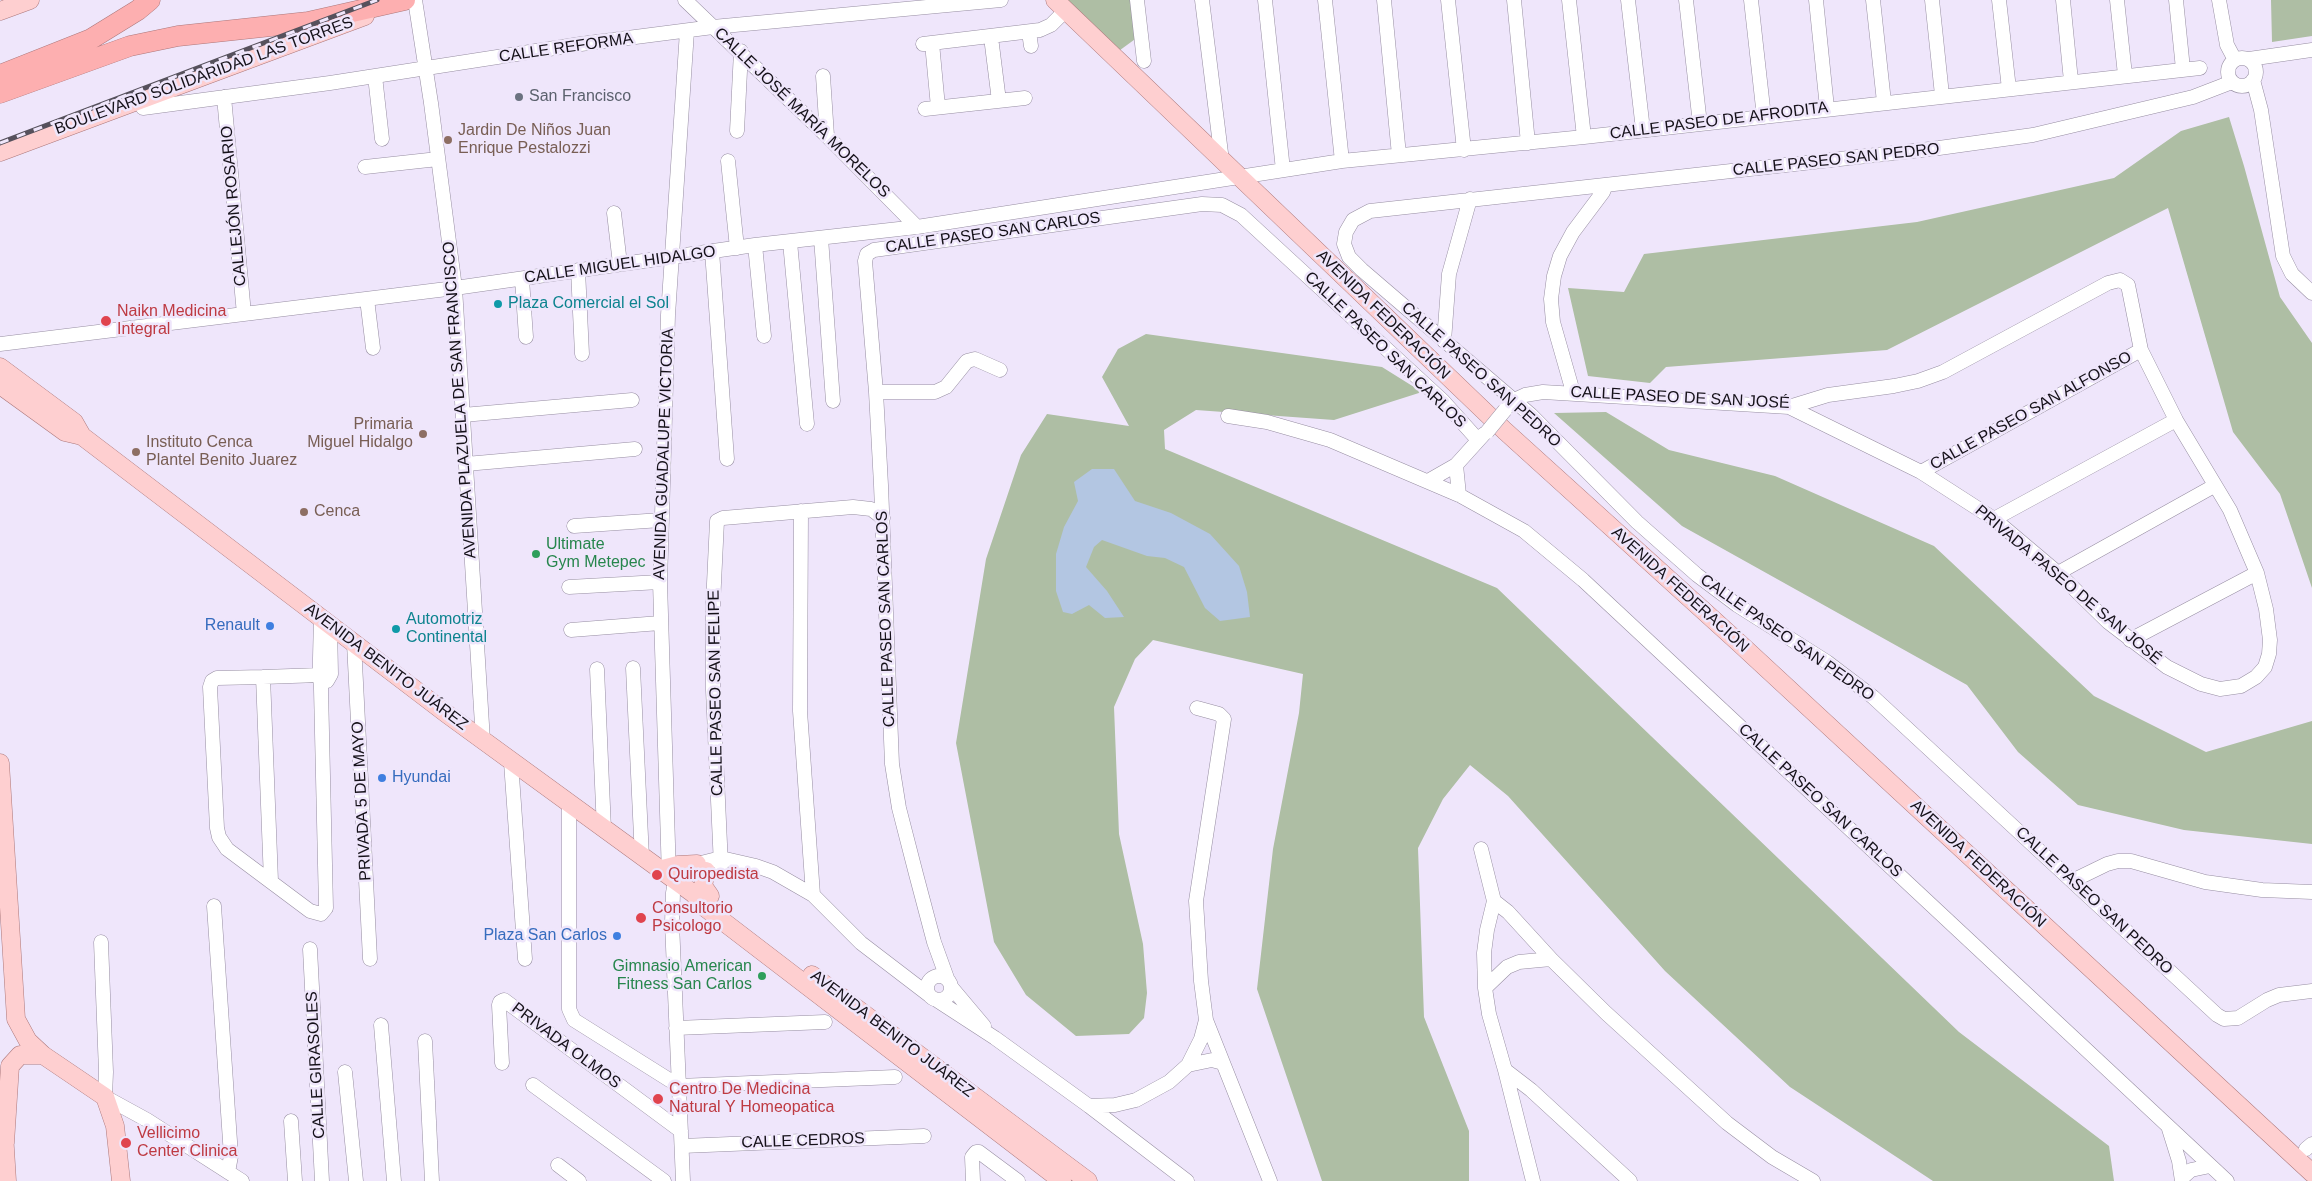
<!DOCTYPE html>
<html>
<head>
<meta charset="utf-8">
<style>
	body { margin:0 }
	canvas { display:block; background:#efe6fb }
</style>
</head>
<body>
<canvas width="2312" height="1181"></canvas>
<script>
const ctx = document.querySelector('canvas').getContext('2d');
ctx.lineJoin = 'round';
function paint(path, color) { ctx.fillStyle = color; ctx.fill(path, 'evenodd'); }
const toPath = rows => new Path2D(rows.map(r => 'M' + r).join(''));
function stroke(path, color, width, dash) { ctx.strokeStyle = color; ctx.lineWidth = width; ctx.lineCap = dash ? 'butt' : 'round'; ctx.setLineDash(dash || []); ctx.stroke(path); }
function write(font, color, halo, rows, align = 'center') {
  ctx.font = font + ' Helvetica,sans-serif'; ctx.lineWidth = 5; ctx.setLineDash([]); ctx.textBaseline = 'middle'; ctx.strokeStyle = halo; ctx.fillStyle = color; for (const [text, x, y, turn = 0] of rows) {
    ctx.save(); ctx.translate(x, y); ctx.rotate((+turn || 0) * Math.PI / 180); ctx.textAlign = isNaN(turn) ? turn : align; if (halo) ctx.strokeText(text, 0, 0); ctx.fillText(text, 0, 0); ctx.restore();
  }
}
paint(toPath([
	[1063,0,1134,0,1138,37,1116,53],
	[2271,0,2312,0,2312,36,2272,42],
	[2229,117,2244,166,2280,297,2312,343,2312,588,2280,494,2233,432,2168,208,1887,350,1666,367,1650,383,1588,376,1568,288,1624,292,1644,254,1917,222,2114,178,2181,131],
	[1146,334,1382,367,1422,392,1334,420,1196,410,1164,430,1165,449,1497,588,1959,1032,2109,1146,2114,1181,1933,1181,1790,1087,1665,971,1508,796,1470,765,1443,799,1418,848,1424,1017,1469,1131,1469,1181,1322,1181,1257,989,1273,849,1299,713,1303,674,1153,640,1135,659,1114,707,1119,834,1143,944,1147,993,1144,1018,1129,1034,1076,1036,1026,995,994,942,956,743,986,559,1021,455,1047,414,1129,426,1102,377,1118,349],
	[1606,412,1669,450,1775,476,1934,546,2094,696,2206,752,2312,721,2312,844,2184,830,2078,805,2018,752,1967,685,1682,526,1554,413]
]), '#aebea4');
paint(toPath([
	[1092,469,1114,469,1135,501,1171,513,1210,534,1239,566,1247,592,1250,617,1220,621,1205,608,1184,567,1165,558,1147,556,1102,540,1094,547,1086,567,1107,591,1124,617,1105,618,1089,605,1072,614,1063,612,1056,591,1056,554,1064,527,1078,501,1074,482]
]), '#b3c6e2');
const minor = toPath([
	[415,0,431,103,455,288,483,741],
	[685,0,827,136,917,227],
	[1137,0,1144,61],
	[1202,0,1222,161],
	[1265,0,1283,170],
	[1325,0,1342,161],
	[1384,0,1399,155],
	[1448,0,1464,150],
	[1514,0,1528,143],
	[1569,0,1584,137],
	[1628,0,1643,130],
	[1686,0,1700,124],
	[1751,0,1764,117],
	[1816,0,1827,108],
	[1873,0,1884,102],
	[1932,0,1942,95],
	[1999,0,2009,89],
	[2063,0,2071,81],
	[2117,0,2125,75],
	[2176,0,2183,69],
	[2219,0,2227,45,2235,60],
	[1029,32,1031,46],
	[991,37,999,101],
	[932,43,938,107],
	[923,44,1040,30,1051,25,1065,11],
	'2228 72a14 14 0 1 1 28 0a14 14 0 1 1-28 0Z',
	[2249,59,2312,50],
	[375,76,382,139],
	[823,76,827,136],
	[2253,80,2261,110,2283,256,2292,274,2312,293],
	[2232,82,2193,97,2033,135,1939,148,1370,211,1353,220,1346,232,1344,244,1349,257,1362,270,1531,415,1637,522,1697,575,1737,605,1827,662,1873,697,2217,1015,2224,1019,2238,1018,2267,1000,2279,995,2312,991],
	[224,97,244,314],
	[143,98,143,108,330,83,581,44,713,27,1001,0],
	[925,109,1025,98],
	[737,131,741,51],
	[728,161,737,248],
	[365,167,438,159],
	[614,213,620,264],
	[821,238,833,401],
	[790,242,807,424],
	[755,245,764,336],
	[712,251,727,459],
	[578,270,582,354],
	[522,279,526,337],
	[367,299,373,348],
	[1444,341,1449,274,1470,199],
	[0,344,455,288,755,245,917,227,1342,161,1584,137,2200,68],
	[876,392,935,392,946,387,967,361,975,359,1000,370],
	[1573,392,1553,322,1551,299,1554,276,1560,256,1573,232,1603,192,1606,185],
	[1509,406,1514,400,1525,395,1543,392,1789,407,1828,395,1894,386,1918,381,1943,372,2108,283,2120,280,2128,285,2141,350,2176,420,2230,510,2257,573,2266,609,2270,640,2269,654,2265,667,2256,677,2241,686,2220,689,2201,684,2167,667,2108,622,2058,573,1994,519,1921,472,1789,407],
	[463,415,632,400],
	[1228,416,1267,422,1330,440,1459,495,1524,531,1583,580,2227,1181],
	[466,464,635,449],
	[1456,465,1459,495],
	[1921,472,2141,350],
	[1428,481,1456,465,1484,434],
	[801,511,800,711,813,895],
	[1994,519,2176,420],
	[574,526,661,520],
	[2058,573,2214,486],
	[569,587,660,582],
	[321,617,320,658,320,675,321,689,326,908,321,914,310,911,227,849,219,837,217,828,210,687,212,681,217,678,263,677,320,675,331,674],
	[571,630,660,623],
	[2130,640,2257,573],
	[354,643,370,959],
	[633,668,642,858],
	[597,669,604,830],
	[263,677,271,881],
	[327,681,331,674,330,625],
	[1197,708,1219,714,1224,719,1196,901,1201,981,1206,1020,1270,1181],
	[511,762,525,959],
	[569,803,569,1009,574,1020,679,1086,895,1077],
	[1481,849,1494,901,1487,930,1484,953,1485,988,1489,1014,1505,1070,1533,1181],
	[721,866,713,690,713,604,717,521,723,518,853,507,871,509,883,518],
	[669,877,660,582,668,315,687,31],
	[2072,881,2107,864,2118,861,2131,861,2205,882,2262,890,2312,892],
	[1494,901,1508,912,1551,959,1606,1013,1727,1123,1772,1157,1813,1181],
	[214,906,231,1156,228,1172],
	[101,942,106,1072,105,1097,147,1120,242,1181],
	[310,949,322,1181],
	'927 988a12 12 0 1 1 24 0a12 12 0 1 1-24 0Z',
	[947,978,934,942,916,874,899,808,892,764,881,485,876,392,865,261,867,254,874,250,1202,204,1222,205,1241,215,1443,401,1478,440],
	[952,988,984,1026],
	[1485,988,1507,967,1519,962,1551,959],
	[935,999,995,1038,1089,1106,1187,1181],
	[381,1025,394,1181],
	[676,1028,825,1022],
	[425,1041,432,1181],
	[502,1063,499,1005,500,1002,504,1000,681,1131],
	[1188,1065,1212,1060,1223,1063],
	[1505,1070,1531,1090,1630,1181],
	[345,1072,356,1181],
	[533,1085,664,1181],
	[1089,1106,1115,1105,1136,1100,1169,1082,1188,1065,1201,1039,1206,1020],
	[291,1121,295,1181],
	[2169,1129,2179,1161,2182,1181],
	[682,1146,924,1136],
	[2306,1149,2312,1144],
	[558,1165,579,1181],
	[2182,1178,2191,1170,2210,1166],
	[683,1181,672,923,673,893,675,881,682,873,697,864,721,858,756,866,773,872,813,895,861,943,929,995],
	[973,1181,972,1157,976,1152,979,1152,1018,1181]
]);
const major = toPath([
	[1055,0,1505,431,1738,642,2312,1173],
	[0,11,30,0],
	[0,152,365,16],
	[0,367,74,422,82,436],
	[0,385,65,432,82,436,447,714,694,894,703,906,1062,1181],
	[0,763,16,1019,28,1041,43,1055,105,1097,115,1126,121,1181],
	[659,870,678,865,697,864],
	[706,871,703,886,710,896],
	[812,975,1088,1181],
	[4,1133,7,1181],
	[5,1143,10,1066,20,1055,43,1055]
]);
const highway = toPath([
	[0,75,91,39,138,10,150,0],
	[0,93,130,46,178,36,308,22,405,0]
]);
stroke(minor, '#978ea2', 15);
stroke(major, '#ac787b', 19);
stroke(highway, '#ac787b', 21);
stroke(minor, '#fff', 14);
stroke(major, '#fecfd0', 18);
stroke(highway, '#fdafb0', 20);
const rail = toPath([
	[0,143,377,0]
]);
stroke(rail, '#56515c', 5);
stroke(rail, '#efe6fb', 3, [9]);
const minorBridge = toPath([
	[1487,432,1505,410]
]);
stroke(minorBridge, '#978ea2', 15, []);
stroke(minorBridge, '#fff', 14);
for (const [x, y, r, color] of [
	[519,97,5,"#6b7280"],
	[448,140,5,"#8d6e63"],
	[498,304,5,"#0f9aa8"],
	[106,321,6,"#e0444e"],
	[423,434,5,"#8d6e63"],
	[136,452,5,"#8d6e63"],
	[304,512,5,"#8d6e63"],
	[536,554,5,"#2e9e5b"],
	[270,626,5,"#3f7fe0"],
	[396,629,5,"#0f9aa8"],
	[382,778,5,"#3f7fe0"],
	[657,875,6,"#e0444e"],
	[641,918,6,"#e0444e"],
	[617,936,5,"#3f7fe0"],
	[762,976,5,"#2e9e5b"],
	[658,1099,6,"#e0444e"],
	[126,1143,6,"#e0444e"]
]) { const dot = new Path2D(); dot.arc(x, y, r, 0, 2 * Math.PI); ctx.fillStyle = color; ctx.fill(dot); stroke(dot, '#efe6fb', 2); }
write('16px', '#151119', '#efe6fb', [
	["CALLE REFORMA",566,48,-8],
	["BOULEVARD SOLIDARIDAD LAS TORRES",204,76,-20],
	["CALLE JOSÉ MARÍA MORELOS",802,113,44],
	["CALLE PASEO DE AFRODITA",1719,121,-7],
	["CALLE PASEO SAN PEDRO",1836,160,-6],
	["CALLEJÓN ROSARIO",234,206,-95],
	["CALLE PASEO SAN CARLOS",993,233,-8],
	["CALLE MIGUEL HIDALGO",620,265,-8],
	["AVENIDA FEDERACIÓN",1383,315,44],
	["CALLE PASEO SAN CARLOS",1385,350,44],
	["CALLE PASEO SAN PEDRO",1481,375,42],
	["CALLE PASEO DE SAN JOSÉ",1680,398,3],
	["AVENIDA PLAZUELA DE SAN FRANCISCO",460,400,-94],
	["CALLE PASEO SAN ALFONSO",2031,411,-29],
	["AVENIDA GUADALUPE VICTORIA",664,454,-88],
	["PRIVADA PASEO DE SAN JOSÉ",2068,585,40],
	["AVENIDA FEDERACIÓN",1680,590,42],
	["CALLE PASEO SAN CARLOS",886,619,-92],
	["CALLE PASEO SAN PEDRO",1787,638,35],
	["AVENIDA BENITO JUÁREZ",386,667,37],
	["CALLE PASEO SAN FELIPE",716,693,-91],
	["PRIVADA 5 DE MAYO",362,801,-93],
	["CALLE PASEO SAN CARLOS",1820,801,43],
	["AVENIDA FEDERACIÓN",1978,864,43],
	["CALLE PASEO SAN PEDRO",2094,901,43],
	["AVENIDA BENITO JUÁREZ",892,1034,37],
	["PRIVADA OLMOS",566,1046,37],
	["CALLE GIRASOLES",316,1065,-93],
	["CALLE CEDROS",803,1141,-2]
]);
write('16px', '#5b616d', '#efe6fb', [
	["San Francisco",529,97]
], 'left');
write('16px', '#785e54', '#efe6fb', [
	["Jardin De Niños Juan",458,131],
	["Enrique Pestalozzi",458,149],
	["Primaria",413,425,"right"],
	["Miguel Hidalgo",413,443,"right"],
	["Instituto Cenca",146,443],
	["Plantel Benito Juarez",146,461],
	["Cenca",314,512]
], 'left');
write('16px', '#0d838f', '#efe6fb', [
	["Plaza Comercial el Sol",508,304],
	["Automotriz",406,620],
	["Continental",406,638]
], 'left');
write('16px', '#be3a42', '#efe6fb', [
	["Naikn Medicina",117,312],
	["Integral",117,330],
	["Quiropedista",668,875],
	["Consultorio",652,909],
	["Psicologo",652,927],
	["Centro De Medicina",669,1090],
	["Natural Y Homeopatica",669,1108],
	["Vellicimo",137,1134],
	["Center Clinica",137,1152]
], 'left');
write('16px', '#27864d', '#efe6fb', [
	["Ultimate",546,545],
	["Gym Metepec",546,563],
	["Gimnasio American",752,967,"right"],
	["Fitness San Carlos",752,985,"right"]
], 'left');
write('16px', '#366cbe', '#efe6fb', [
	["Renault",260,626],
	["Hyundai",392,778,"left"],
	["Plaza San Carlos",607,936]
], 'right');
</script>
</body>
</html>
